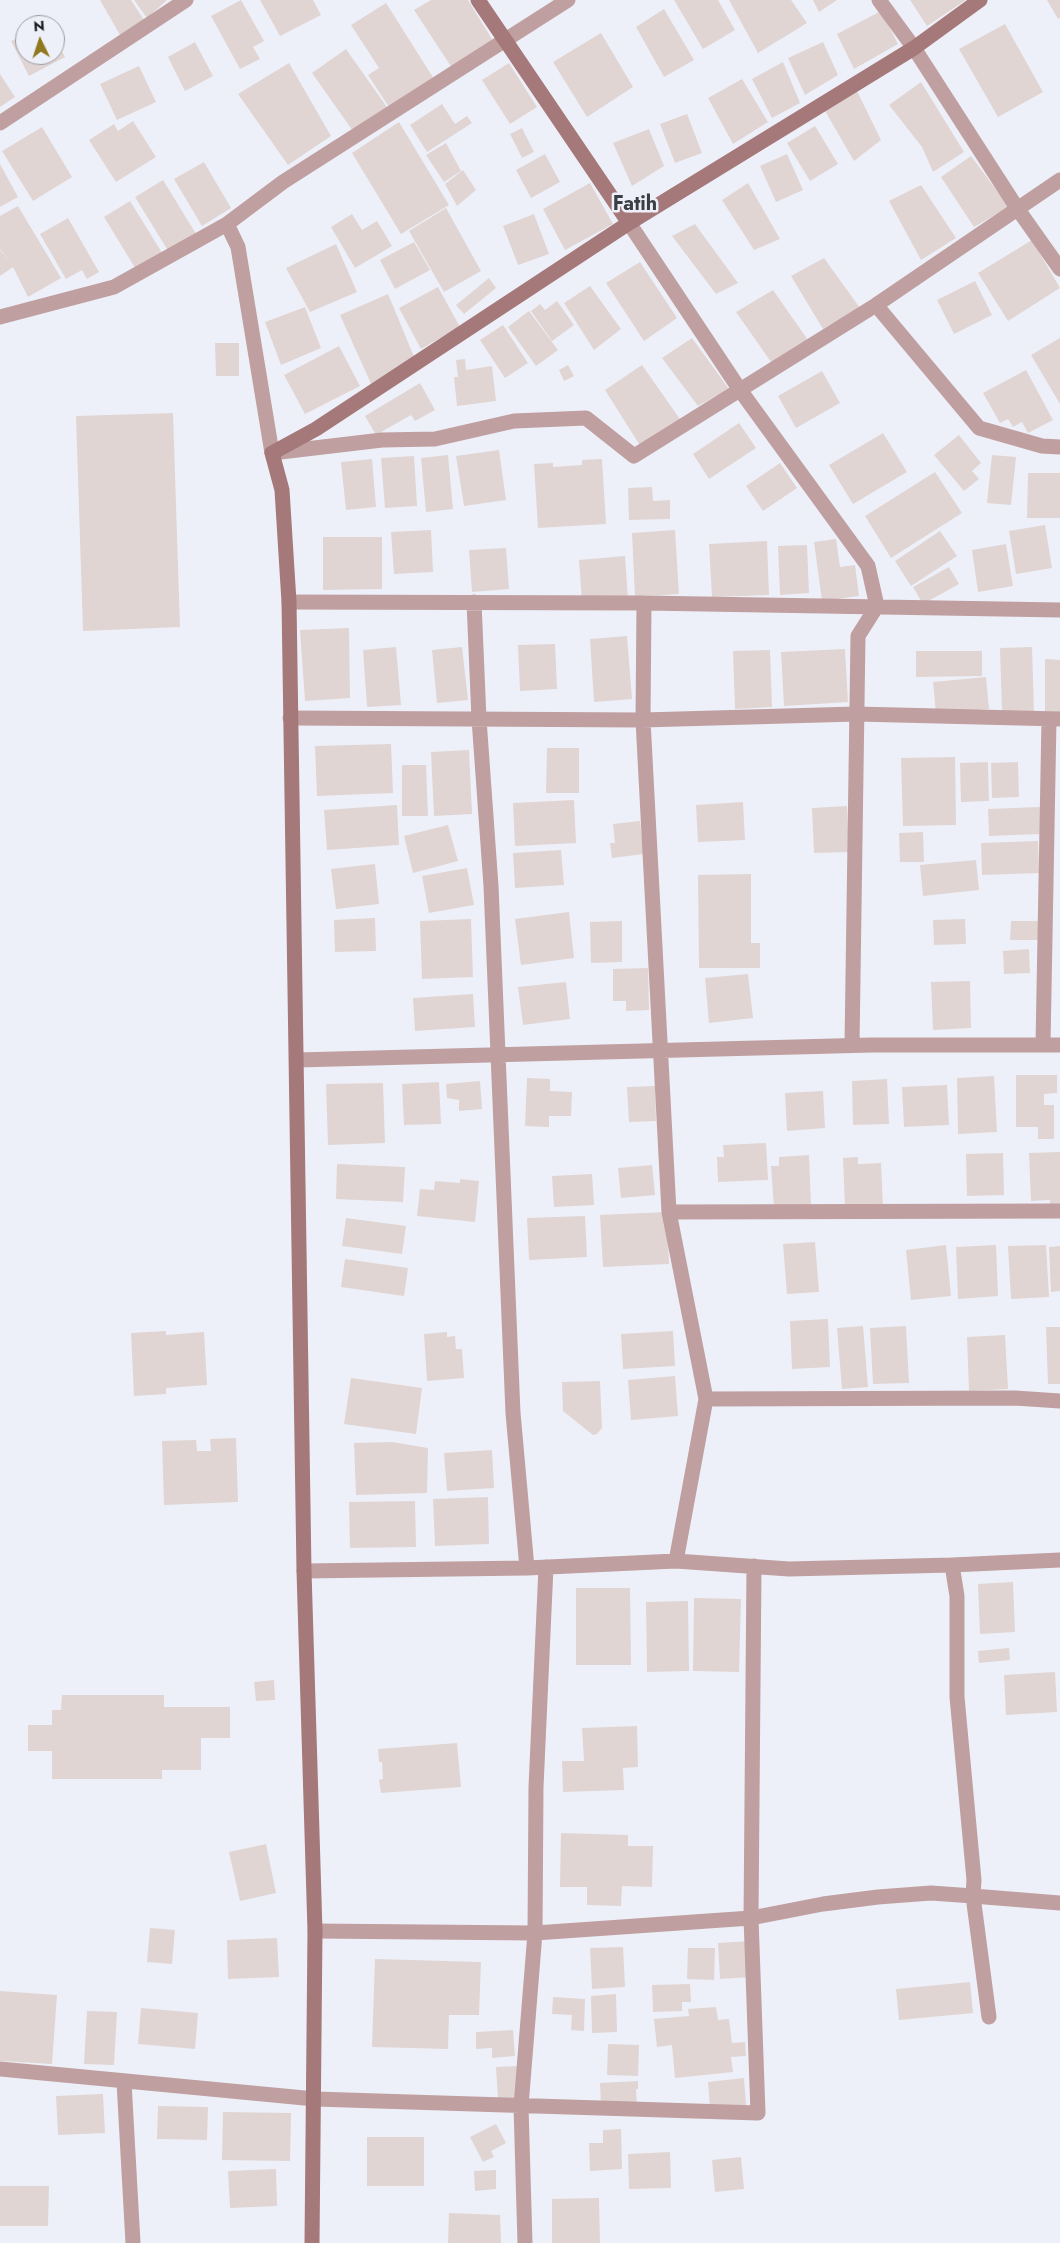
<!DOCTYPE html>
<html>
<head>
<meta charset="utf-8">
<style>
	body { margin:0 }
	#map { position:relative; width:1060px; height:2243px; overflow:hidden; background:#eef0f9; font-family:Jost,sans-serif }
	canvas { display:block }
	.north { position:absolute; left:15px; top:15px; width:50px; height:50px; box-sizing:border-box; background:#eef0f9; border:1px solid #9a9ba2; border-radius:50%; rotate:356deg; font-size:14px; font-weight:700; line-height:20px; text-align:center; color:#1b1c1f }
	.north::after { content:''; display:block; margin:auto; width:18px; height:22px; background:#8f781d; clip-path:polygon(50% 0,100% 100%,50% 72%,0 100%) }
</style>
</head>
<body>
<div id="map">
<canvas width="1060" height="2243"></canvas>
<div class="north">N</div>
</div>
<script>
const ctx = document.querySelector('canvas').getContext('2d');
ctx.lineJoin = 'round';
function paint(path, color) { ctx.fillStyle = color; ctx.fill(path, 'evenodd'); }
const toPath = rows => new Path2D(rows.map(r => 'M' + r).join(''));
function stroke(path, color, width, dash) { ctx.strokeStyle = color; ctx.lineWidth = width; ctx.lineCap = dash ? 'butt' : 'round'; ctx.setLineDash(dash || []); ctx.stroke(path); }
function write(font, color, halo, rows, align = 'center') {
  ctx.font = font + ' Jost,sans-serif'; ctx.lineWidth = 5; ctx.setLineDash([]); ctx.textBaseline = 'middle'; ctx.strokeStyle = halo; ctx.fillStyle = color; for (const [text, x, y, turn = 0] of rows) {
    ctx.save(); ctx.translate(x, y); ctx.rotate((+turn || 0) * Math.PI / 180); ctx.textAlign = isNaN(turn) ? turn : align; if (halo) ctx.strokeText(text, 0, 0); ctx.fillText(text, 0, 0); ctx.restore();
  }
}
paint(toPath([
	[100,0,131,0,144,20,120,35],
	[134,0,167,0,147,18],
	[241,0,264,41,253,47,260,59,240,69,211,16],
	[260,0,313,0,321,15,280,36],
	[431,0,468,0,495,44,454,71,414,10],
	[674,0,718,0,735,30,703,49],
	[729,0,791,0,807,23,758,53],
	[813,0,837,0,819,12],
	[910,0,966,0,927,26],
	[1047,0,1060,0,1060,18,1058,19],
	[386,3,434,79,389,107,368,75,379,68,351,25],
	[664,9,694,60,664,77,636,27],
	[881,11,898,44,854,69,837,34],
	[1005,24,1043,92,998,117,959,49],
	[601,33,633,87,587,117,553,62],
	[25,35,25,55,55,55,55,37,65,57,29,76,11,41],
	[195,42,213,76,185,91,168,57],
	[823,42,838,75,805,95,788,58],
	[346,49,389,110,355,134,312,73],
	[783,62,800,103,772,118,752,79],
	[289,63,331,136,288,165,238,94],
	[509,63,537,107,510,124,482,80],
	[139,66,156,102,117,120,100,84],
	[0,74,15,97,0,107],
	[742,79,768,122,733,144,708,98],
	[921,82,964,152,933,172,922,147,889,105],
	[856,89,881,140,854,161,825,111],
	[442,104,455,124,467,116,472,123,427,152,410,125],
	[687,114,702,153,675,163,660,124],
	[133,121,156,157,116,182,89,140,114,124,118,131],
	[399,122,449,205,401,234,352,153],
	[815,126,838,164,810,181,787,143],
	[42,127,72,177,33,201,2,151],
	[522,128,534,152,522,158,510,134],
	[649,129,664,166,632,186,613,143],
	[446,143,461,171,444,182,426,155],
	[545,154,560,182,531,198,516,170],
	[787,154,803,190,776,202,760,166],
	[971,156,1009,207,974,227,941,177],
	[204,162,231,208,202,226,174,179],
	[0,164,18,197,0,207],
	[463,170,476,190,457,206,445,184],
	[163,180,198,237,170,254,135,197],
	[590,183,613,224,565,250,543,209],
	[748,183,780,239,754,250,722,200],
	[921,185,956,238,921,260,889,201],
	[130,201,164,256,137,271,104,217],
	[18,206,61,278,28,297,13,267,0,276,0,250,9,261,0,249,0,216],
	[446,208,481,271,444,292,409,231],
	[352,214,362,230,377,221,392,246,355,268,331,227],
	[534,214,549,254,518,265,503,226],
	[68,218,99,272,87,279,82,270,66,279,40,234],
	[695,224,738,283,716,294,672,236],
	[1032,240,1060,288,1008,321,978,273],
	[414,242,430,270,395,289,380,260],
	[336,244,357,292,310,312,286,268],
	[824,258,860,308,823,329,791,276],
	[640,262,677,318,644,341,606,283],
	[489,278,496,288,464,314,456,305],
	[975,281,992,315,954,334,937,300],
	[590,286,621,329,594,350,564,303],
	[438,287,460,327,421,349,399,308],
	[773,290,808,340,771,362,736,312],
	[388,294,415,359,372,386,340,315],
	[557,301,574,325,552,341,531,311,540,304,545,310],
	[305,307,321,348,281,365,265,322],
	[529,311,558,350,536,366,508,327],
	[503,325,528,363,505,378,480,340],
	[692,338,729,389,698,406,662,358],
	[1060,338,1060,404,1031,355],
	[215,343,239,343,239,376,216,376],
	[339,346,360,386,305,414,284,375],
	[465,359,466,370,492,366,496,401,457,406,454,377,458,377,456,360],
	[568,365,574,376,564,381,559,370],
	[642,365,682,422,641,447,605,390],
	[1026,370,1053,420,1028,433,1022,422,1013,427,1008,419,1000,423,983,393],
	[822,371,840,403,796,428,778,396],
	[420,383,435,410,415,421,411,415,376,435,365,416],
	[173,413,180,627,83,631,76,416],
	[739,423,756,448,709,479,693,454],
	[883,433,907,472,853,504,829,465],
	[959,435,981,463,972,471,979,479,964,491,934,455],
	[499,450,506,500,464,506,456,456],
	[448,455,453,509,426,512,421,458],
	[992,455,1016,457,1011,505,987,503],
	[414,456,417,506,385,508,381,458],
	[372,459,376,507,346,510,341,462],
	[602,459,606,524,538,528,534,464,553,463,553,467,582,465,582,460],
	[780,463,797,488,763,511,746,486],
	[935,472,962,513,891,558,865,516],
	[1028,473,1060,473,1060,518,1027,518],
	[652,487,653,501,670,500,670,519,629,520,628,488],
	[1045,525,1052,568,1016,574,1009,531],
	[431,530,433,572,394,574,391,532],
	[675,530,679,594,635,597,632,533],
	[940,531,957,556,911,586,895,561],
	[323,537,382,537,382,589,323,590],
	[836,539,840,567,855,565,859,596,822,601,814,542],
	[767,541,769,595,712,597,709,544],
	[1006,544,1013,586,978,592,972,550],
	[807,545,809,593,780,595,778,546],
	[506,548,509,589,472,592,469,550],
	[625,556,628,599,582,602,579,560],
	[949,567,959,584,923,604,913,587],
	[349,628,350,698,305,701,300,630],
	[627,636,632,699,594,702,590,639],
	[555,644,557,689,520,691,518,645],
	[396,647,401,705,367,707,363,650],
	[462,647,468,700,437,703,432,650],
	[1032,647,1034,714,1002,714,1000,648],
	[845,649,848,702,784,706,781,652],
	[770,650,772,707,735,709,733,651],
	[916,651,982,651,982,676,916,677],
	[1045,659,1060,660,1060,713,1045,713],
	[986,677,989,709,936,714,933,682],
	[391,744,393,793,317,796,315,746],
	[547,748,579,748,579,793,546,793],
	[469,750,472,814,434,816,431,752],
	[955,757,956,825,903,826,901,758],
	[988,762,989,801,961,802,960,763],
	[1018,762,1019,797,992,798,991,763],
	[402,765,426,765,428,816,402,816],
	[574,800,576,843,515,846,513,803],
	[743,802,745,840,698,842,696,805],
	[397,805,399,845,327,850,324,810],
	[847,806,849,852,814,853,812,808],
	[1040,807,1041,834,989,836,988,809],
	[640,821,644,854,612,858,610,843,615,843,613,824],
	[448,825,458,861,413,873,404,836],
	[923,832,924,862,900,862,899,833],
	[1038,841,1039,873,982,875,981,843],
	[561,850,564,885,515,888,513,853],
	[976,860,979,890,923,896,920,865],
	[375,864,379,904,336,909,331,869],
	[467,868,474,905,429,913,422,876],
	[751,874,751,943,760,943,760,968,699,968,698,875],
	[569,912,574,958,521,965,515,919],
	[375,918,376,951,335,952,334,920],
	[471,919,473,977,422,979,420,921],
	[965,919,966,944,934,945,933,920],
	[622,921,622,962,591,963,590,922],
	[1011,921,1040,921,1040,940,1010,940],
	[1029,949,1030,973,1004,974,1003,951],
	[648,968,649,1010,626,1011,626,1001,613,1001,613,969],
	[748,974,753,1018,709,1023,705,978],
	[970,981,971,1028,933,1030,931,982],
	[566,982,570,1019,523,1025,518,987],
	[473,994,475,1027,415,1031,413,998],
	[1016,1075,1057,1075,1057,1093,1044,1094,1044,1105,1054,1105,1054,1139,1038,1139,1038,1127,1016,1127],
	[994,1076,997,1132,958,1134,957,1078],
	[527,1078,550,1079,550,1091,572,1092,571,1116,549,1116,549,1127,525,1126],
	[887,1079,889,1124,853,1125,852,1081],
	[480,1081,482,1109,459,1111,459,1100,447,1098,446,1084],
	[439,1082,441,1124,404,1125,402,1084],
	[383,1083,385,1143,328,1145,326,1084],
	[947,1085,949,1125,904,1127,902,1087],
	[655,1086,656,1121,629,1122,627,1087],
	[823,1091,825,1128,787,1131,785,1093],
	[766,1143,768,1180,718,1182,717,1157,724,1157,723,1145],
	[1060,1152,1060,1206,1050,1206,1050,1200,1031,1201,1029,1153],
	[1003,1153,1004,1195,967,1196,966,1154],
	[809,1155,811,1206,774,1208,771,1166,779,1166,779,1157],
	[858,1157,858,1164,881,1163,883,1207,845,1208,843,1158],
	[337,1164,405,1167,403,1202,336,1199],
	[652,1165,655,1195,621,1198,618,1168],
	[592,1174,594,1205,554,1207,552,1176],
	[460,1179,479,1181,475,1222,417,1216,420,1189,434,1190,435,1181,460,1183],
	[667,1212,669,1264,603,1267,600,1215],
	[585,1216,587,1257,529,1260,527,1218],
	[346,1218,406,1226,402,1254,342,1246],
	[815,1242,819,1292,787,1294,783,1244],
	[946,1245,951,1296,911,1300,906,1250],
	[996,1245,998,1296,958,1299,956,1247],
	[1046,1245,1049,1297,1011,1299,1008,1246],
	[1060,1246,1060,1291,1051,1292,1049,1247],
	[345,1259,408,1268,404,1296,341,1287],
	[828,1319,830,1367,792,1369,790,1321],
	[863,1326,868,1387,842,1389,837,1328],
	[906,1326,909,1383,873,1384,870,1328],
	[1046,1327,1060,1327,1060,1384,1048,1384],
	[166,1331,166,1335,204,1332,207,1385,166,1388,166,1394,134,1396,131,1333],
	[673,1331,675,1366,623,1369,621,1334],
	[447,1332,447,1337,455,1336,456,1349,462,1349,464,1378,427,1381,424,1334],
	[1005,1335,1008,1389,969,1391,967,1337],
	[675,1376,678,1416,631,1420,628,1380],
	[351,1378,422,1388,416,1434,344,1424],
	[600,1381,602,1428,597,1434,593,1435,563,1411,562,1382],
	[236,1438,238,1502,164,1505,162,1441,196,1440,197,1451,211,1451,210,1439],
	[392,1442,428,1448,427,1493,356,1495,354,1443],
	[492,1450,494,1488,447,1491,444,1453],
	[488,1497,489,1544,435,1546,433,1499],
	[415,1501,416,1547,350,1548,349,1502],
	[1013,1582,1015,1632,980,1634,978,1584],
	[576,1588,630,1588,631,1665,576,1665],
	[694,1598,741,1599,739,1672,693,1671],
	[688,1601,689,1671,647,1672,646,1602],
	[1009,1648,1010,1660,979,1663,978,1651],
	[1055,1672,1057,1712,1006,1715,1004,1675],
	[274,1680,275,1700,256,1701,254,1682],
	[62,1695,164,1695,164,1707,230,1707,230,1738,201,1738,201,1770,162,1770,162,1779,52,1779,52,1751,28,1751,28,1725,52,1725,52,1710,61,1710],
	[637,1726,638,1767,623,1768,624,1790,563,1792,562,1761,584,1761,582,1728],
	[457,1743,461,1787,381,1793,379,1780,383,1779,382,1762,379,1762,378,1749],
	[561,1833,628,1835,628,1846,653,1846,652,1887,622,1886,621,1906,587,1905,587,1887,560,1887],
	[266,1844,276,1893,240,1901,229,1852],
	[150,1928,175,1930,172,1964,147,1962],
	[277,1938,279,1977,228,1979,227,1940],
	[750,1941,751,1977,720,1979,718,1943],
	[623,1947,625,1987,592,1989,590,1948],
	[688,1948,715,1948,714,1980,687,1979],
	[375,1959,481,1962,479,2015,449,2015,448,2049,372,2047],
	[970,1982,973,2013,899,2020,896,1989],
	[690,1984,691,2002,682,2002,682,2011,653,2012,652,1985],
	[0,1991,57,1995,52,2064,0,2061],
	[616,1994,617,2032,592,2033,591,1996],
	[553,1997,585,1999,584,2031,571,2030,572,2015,552,2014],
	[716,2007,718,2020,729,2019,732,2043,745,2042,746,2056,731,2057,733,2072,675,2078,672,2045,657,2047,654,2019,689,2016,688,2009],
	[141,2008,198,2013,195,2049,138,2044],
	[87,2011,117,2012,114,2065,84,2064],
	[513,2030,515,2056,492,2058,492,2048,476,2049,476,2032],
	[608,2044,639,2045,638,2076,607,2075],
	[519,2066,520,2099,498,2100,496,2067],
	[744,2078,746,2105,710,2108,708,2082],
	[638,2081,638,2089,636,2089,637,2106,601,2107,600,2083],
	[103,2094,105,2133,58,2135,56,2096],
	[158,2106,208,2107,207,2140,157,2139],
	[223,2112,291,2113,290,2161,222,2160],
	[496,2124,506,2143,491,2151,494,2157,483,2162,470,2137],
	[621,2129,622,2169,590,2171,589,2143,603,2143,603,2130],
	[367,2137,424,2137,424,2186,367,2186],
	[670,2152,671,2188,629,2189,628,2154],
	[741,2157,744,2189,715,2192,712,2160],
	[276,2169,277,2206,230,2208,228,2171],
	[496,2170,496,2189,475,2191,474,2171],
	[0,2186,49,2186,48,2226,0,2226],
	[599,2198,600,2243,552,2243,552,2199],
	[449,2213,500,2215,501,2243,448,2243]
]), '#e0d5d2');
stroke(toPath([
	[879,0,914,48,1017,208,1060,269],
	[0,123,186,0],
	[629,223,740,390,868,566,877,606,858,636,852,1045],
	[227,224,238,247,272,453,382,440,435,439,514,421,586,418,634,456,876,305,1060,180],
	[876,305,979,428,1042,446,1060,447],
	[0,317,114,287,227,224,283,182,568,0],
	[289,602,644,603,1060,610],
	[474,602,479,719,491,886,513,1413,527,1568],
	[644,603,643,720,669,1212,706,1399,676,1561],
	[290,718,643,720,856,714,1060,719],
	[1043,1045,1049,719],
	[297,1060,872,1045,1060,1045],
	[669,1212,1060,1211],
	[706,1399,1015,1398,1060,1401],
	[304,1571,527,1568,676,1561,789,1569,952,1565,1060,1560],
	[315,1931,535,1933,751,1918,823,1904,878,1897,931,1893,973,1896,974,1880,957,1697,957,1596,952,1565],
	[989,2017,973,1896,1060,1903],
	[0,2069,315,2099,758,2113,751,1918,754,1566],
	[124,2082,133,2243],
	[525,2243,521,2106,535,1933,536,1787,546,1567]
]), '#bf9fa0', 15);
stroke(toPath([
	[478,0,629,223],
	[312,2243,315,1931,304,1571,289,602,282,490,272,453,316,429,629,223,914,48,980,0]
]), '#a5787a', 15);
write('bold 20px', '#3c3e45', '#eef0f9', [
	["Fatih",635,205]
]);
</script>
</body>
</html>
